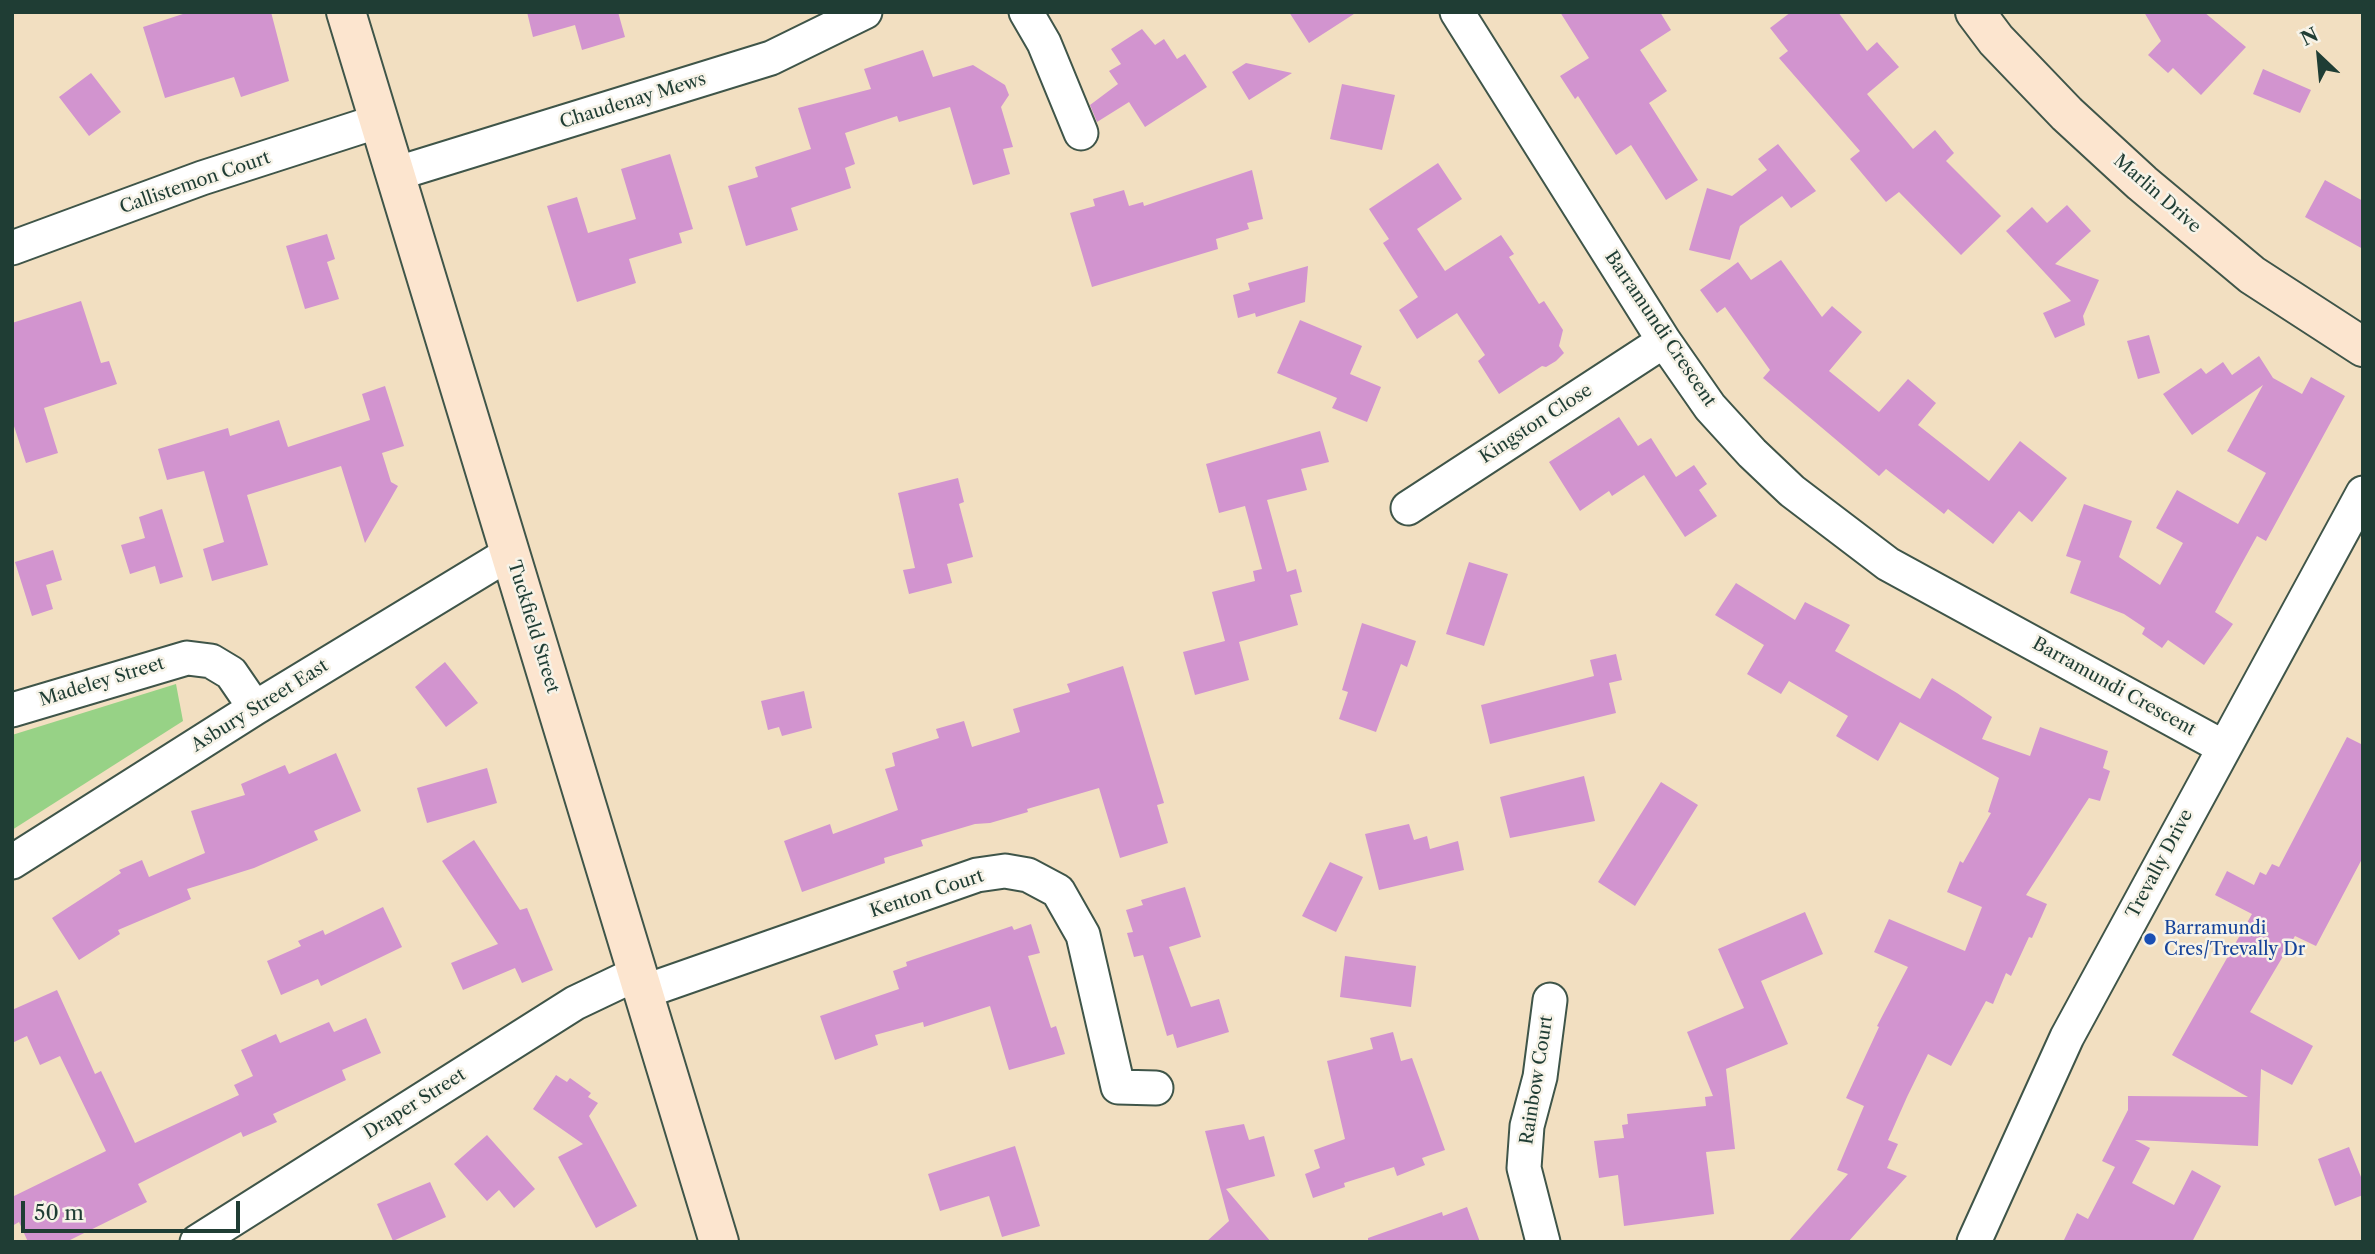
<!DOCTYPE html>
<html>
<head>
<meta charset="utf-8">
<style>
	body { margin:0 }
	#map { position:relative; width:2375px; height:1254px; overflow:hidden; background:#f2dfc1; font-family:"Libre Caslon Text",serif }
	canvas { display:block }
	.frame { position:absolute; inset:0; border:14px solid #1f3d34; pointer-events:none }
	.north { position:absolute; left:2284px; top:21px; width:70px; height:70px; -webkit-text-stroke:5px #f7f3e8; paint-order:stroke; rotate:334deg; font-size:19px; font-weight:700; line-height:28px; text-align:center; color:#1f3d34 }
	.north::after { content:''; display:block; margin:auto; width:24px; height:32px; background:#1f3d34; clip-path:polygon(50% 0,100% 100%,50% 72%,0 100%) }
	.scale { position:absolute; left:21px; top:1201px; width:219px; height:32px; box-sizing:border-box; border:4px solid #1f3d34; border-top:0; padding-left:9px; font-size:21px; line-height:24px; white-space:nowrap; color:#1f3d34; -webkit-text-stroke:5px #f7f3e8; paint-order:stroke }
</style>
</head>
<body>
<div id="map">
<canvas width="2375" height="1254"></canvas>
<div class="frame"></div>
<div class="north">N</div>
<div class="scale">50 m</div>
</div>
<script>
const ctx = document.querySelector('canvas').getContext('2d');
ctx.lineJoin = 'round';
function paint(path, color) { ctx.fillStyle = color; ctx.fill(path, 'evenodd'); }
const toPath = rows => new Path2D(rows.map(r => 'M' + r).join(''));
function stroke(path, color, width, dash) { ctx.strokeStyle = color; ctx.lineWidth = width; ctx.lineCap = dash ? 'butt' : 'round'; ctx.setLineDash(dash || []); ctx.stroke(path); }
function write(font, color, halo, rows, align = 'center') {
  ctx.font = font + ' "Libre Caslon Text",serif'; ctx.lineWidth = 5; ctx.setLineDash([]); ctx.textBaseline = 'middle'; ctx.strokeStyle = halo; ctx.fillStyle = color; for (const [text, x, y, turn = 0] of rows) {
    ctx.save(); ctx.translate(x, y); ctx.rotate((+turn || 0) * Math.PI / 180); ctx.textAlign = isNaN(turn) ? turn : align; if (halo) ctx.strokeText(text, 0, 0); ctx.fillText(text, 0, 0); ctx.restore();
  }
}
paint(toPath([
	[176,684,183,721,12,830,12,735]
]), '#97d286');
paint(toPath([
	[189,12,271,12,289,81,241,97,234,77,165,98,143,27],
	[527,12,618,12,625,37,582,50,575,25,533,37],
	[1289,12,1357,12,1309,43],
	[1560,12,1660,12,1671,30,1640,50,1667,91,1649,103,1698,180,1666,200,1631,145,1616,155,1578,96,1575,99,1560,76,1589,58],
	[1791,12,1838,12,1867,51,1877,42,1899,67,1867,94,1913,149,1935,130,1954,153,1946,161,2001,216,1961,255,1899,192,1886,202,1850,159,1860,151,1779,58,1788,51,1770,28],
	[2144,12,2204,12,2246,47,2201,95,2173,68,2168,73,2148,55,2161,41],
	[1142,29,1155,45,1164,39,1177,59,1185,54,1207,87,1145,127,1129,102,1097,122,1090,105,1118,84,1109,71,1121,64,1111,49],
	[923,50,933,77,973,65,1005,85,1009,95,1001,107,1013,147,1003,149,1010,174,973,185,950,107,899,122,897,116,845,133,855,164,845,168,851,188,791,208,798,230,746,246,728,186,758,177,755,167,811,149,798,108,871,89,864,69],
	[1246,63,1292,73,1249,100,1232,72],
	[2263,69,2311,90,2300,113,2253,94],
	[91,73,121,112,89,136,59,97],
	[1342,84,1395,95,1382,150,1330,139],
	[1778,144,1816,191,1791,208,1782,196,1740,226,1730,260,1689,250,1707,188,1732,196,1767,170,1758,159],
	[670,154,693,229,679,233,682,243,629,259,636,283,577,302,547,206,577,197,588,233,636,219,621,169],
	[1438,163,1462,199,1417,229,1445,271,1501,235,1514,254,1509,257,1539,304,1544,301,1563,330,1559,346,1564,353,1556,361,1546,367,1542,366,1499,394,1478,361,1485,355,1457,313,1417,339,1399,310,1418,297,1383,243,1389,239,1369,209],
	[1252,170,1263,219,1247,223,1249,229,1216,239,1218,249,1092,287,1070,213,1095,206,1093,199,1124,190,1129,206,1143,202,1144,206],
	[2325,180,2363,201,2363,249,2305,217],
	[2067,205,2091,231,2055,264,2099,280,2083,316,2085,325,2055,338,2043,313,2071,301,2006,231,2032,207,2047,223],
	[327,234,335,259,327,262,339,299,305,309,286,246],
	[1781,260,1822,317,1832,306,1862,332,1829,371,1879,412,1908,379,1936,403,1918,425,1989,481,2020,441,2067,478,2032,522,2019,511,1993,544,1948,509,1944,514,1886,469,1879,476,1763,378,1770,370,1725,307,1717,313,1700,290,1738,262,1751,280],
	[1308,266,1305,302,1256,317,1255,313,1238,318,1233,295,1250,290,1248,283],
	[81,301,101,363,109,361,117,384,44,408,58,453,26,463,12,420,12,323],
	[1300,320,1362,346,1350,374,1381,387,1367,422,1332,408,1337,398,1277,373],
	[2149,335,2160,373,2138,379,2127,341],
	[2259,356,2273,378,2302,394,2311,377,2345,396,2266,541,2257,536,2215,612,2233,624,2204,665,2168,640,2162,648,2142,634,2145,628,2124,614,2070,593,2081,561,2066,556,2084,504,2132,521,2119,557,2160,585,2183,543,2156,528,2177,490,2238,524,2266,473,2227,451,2263,385,2192,435,2163,394,2201,368,2206,374,2223,362,2232,375],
	[385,386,404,446,382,453,391,482,398,486,365,543,341,466,247,495,268,565,212,581,203,549,224,542,204,471,167,480,158,449,228,428,230,436,279,420,288,447,370,420,362,394],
	[1619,417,1638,446,1651,438,1676,477,1694,465,1707,484,1699,490,1717,516,1685,537,1644,475,1612,496,1609,491,1580,511,1549,462],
	[1320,431,1329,462,1301,469,1307,490,1267,500,1287,572,1296,569,1302,592,1290,595,1298,625,1239,642,1249,680,1195,695,1183,652,1225,641,1212,592,1255,581,1253,571,1262,569,1245,506,1219,513,1206,464],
	[958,478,964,502,959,504,973,557,947,564,952,583,909,594,903,570,915,568,898,493],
	[162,509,183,577,160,584,155,566,130,574,121,545,145,538,139,517],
	[53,550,62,580,46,585,53,609,32,616,15,562],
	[1469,562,1508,574,1484,646,1446,634],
	[1736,583,1795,620,1805,602,1850,625,1835,651,1920,699,1932,678,1957,693,1992,717,1982,739,2030,756,2040,727,2108,751,2103,768,2110,771,2100,801,2089,798,2026,895,2047,904,2032,938,2029,937,2011,976,2006,973,1993,1004,1986,1001,1951,1066,1928,1054,1907,1097,1888,1140,1898,1144,1887,1168,1907,1176,1848,1242,1788,1242,1848,1174,1837,1170,1864,1106,1846,1098,1879,1027,1877,1026,1908,967,1874,952,1889,919,1965,951,1982,907,1947,892,1960,861,1963,863,1991,813,1988,812,1999,778,1900,722,1878,761,1836,736,1848,716,1789,681,1781,694,1747,674,1764,645,1715,615],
	[1362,623,1416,641,1407,667,1401,664,1376,732,1339,719,1348,692,1342,690],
	[1616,654,1622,680,1609,683,1616,713,1490,744,1481,705,1594,676,1590,660],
	[445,662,478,703,446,727,415,687],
	[1123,666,1164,803,1157,805,1168,843,1120,858,1099,788,1027,809,1028,812,990,823,975,824,921,840,923,846,884,858,885,863,802,892,784,841,830,824,833,834,898,810,885,769,895,766,892,753,939,738,936,729,964,721,972,747,1020,732,1013,709,1070,692,1067,684],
	[804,691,812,728,782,736,779,727,768,730,761,701],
	[2347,737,2363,745,2363,857,2316,946,2295,936,2250,1012,2313,1046,2292,1085,2261,1069,2258,1146,2135,1140,2150,1148,2132,1183,2174,1205,2192,1170,2221,1186,2192,1242,2063,1242,2077,1213,2088,1219,2115,1167,2102,1161,2128,1110,2128,1096,2248,1097,2172,1055,2252,914,2215,895,2227,871,2254,885,2260,872,2266,875,2272,864,2279,867],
	[336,753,361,811,314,831,318,840,254,868,187,889,191,899,118,930,120,934,79,960,52,918,121,873,119,870,142,860,149,877,205,853,191,811,245,795,241,784,285,765,289,774],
	[487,768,497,803,427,823,417,788],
	[1584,776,1595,821,1510,838,1500,797],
	[1661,782,1698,805,1635,906,1598,882],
	[1409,824,1414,840,1427,836,1430,849,1458,841,1464,870,1379,890,1365,834],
	[474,840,520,910,527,908,553,970,522,983,515,968,463,990,451,963,498,944,442,861],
	[1330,862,1363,877,1336,932,1302,916],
	[1185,887,1201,937,1169,947,1191,1007,1219,999,1229,1032,1177,1048,1173,1034,1167,1036,1143,955,1134,957,1127,933,1133,932,1126,910,1143,905,1141,900],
	[383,907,402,947,321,986,318,979,281,995,267,961,301,946,298,941,323,930,325,935],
	[1805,912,1823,954,1761,981,1788,1044,1726,1069,1735,1149,1706,1152,1714,1214,1624,1226,1618,1175,1599,1178,1594,1141,1624,1138,1622,1125,1628,1124,1627,1114,1706,1106,1705,1097,1713,1096,1687,1032,1744,1008,1718,949],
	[1031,924,1040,953,1028,956,1051,1028,1056,1026,1065,1054,1009,1070,990,1006,924,1027,923,1022,875,1035,878,1045,835,1060,820,1016,899,989,893,971,907,966,906,962,1012,926,1014,930],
	[1345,956,1416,966,1411,1007,1340,997],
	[57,990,95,1074,101,1071,135,1143,239,1095,234,1085,253,1076,241,1050,276,1034,280,1043,329,1022,334,1032,366,1018,381,1053,342,1070,346,1080,273,1114,277,1122,243,1137,241,1132,138,1184,147,1202,66,1242,28,1242,19,1222,12,1226,12,1197,106,1151,60,1056,40,1065,27,1036,12,1043,12,1010],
	[1393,1032,1401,1061,1412,1058,1445,1150,1422,1158,1425,1165,1397,1176,1394,1167,1344,1183,1345,1187,1313,1198,1305,1174,1320,1168,1314,1150,1345,1139,1327,1061,1373,1049,1370,1038],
	[556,1075,567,1082,570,1078,591,1093,588,1097,598,1103,589,1116,637,1206,596,1228,558,1157,583,1144,533,1109],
	[1244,1124,1249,1140,1264,1136,1275,1176,1226,1189,1271,1242,1206,1242,1229,1221,1205,1131],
	[487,1135,535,1189,514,1208,499,1190,487,1201,454,1164],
	[1015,1146,1040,1226,1002,1237,989,1196,940,1211,928,1174],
	[2349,1147,2363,1182,2363,1195,2335,1206,2318,1159],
	[430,1182,446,1217,393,1241,377,1204],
	[1467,1207,1480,1242,1368,1242,1368,1238,1442,1212,1443,1216]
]), '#d294cf');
const street = toPath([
	[1026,12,1044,43,1081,133],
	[1457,12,1664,341,1710,407,1752,453,1792,491,1888,564,2223,747],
	[395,174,771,58,865,12],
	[12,248,202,178,379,121],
	[1408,508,1664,341],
	[12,710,187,658,211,661,231,673,255,708],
	[12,862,255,708,510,553],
	[643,992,977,875,1005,871,1028,875,1058,891,1083,935,1118,1087,1156,1088],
	[197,1242,575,1003,638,973],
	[1543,1242,1524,1168,1527,1126,1540,1077,1550,1000],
	[1974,1242,2067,1037,2363,493]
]);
const secondary = toPath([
	[346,12,719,1242],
	[1975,12,1996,40,2067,114,2142,183,2252,275,2363,347]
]);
stroke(street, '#3f5549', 37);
stroke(secondary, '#3f5549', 42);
stroke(street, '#fff', 33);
stroke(secondary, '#fce5cf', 38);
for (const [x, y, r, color] of [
	[2150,939,7,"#1a4fb4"]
]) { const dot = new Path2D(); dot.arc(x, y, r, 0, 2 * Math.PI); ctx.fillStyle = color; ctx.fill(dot); stroke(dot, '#f7f3e8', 2.5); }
write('18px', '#1f3d34', '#f7f3e8', [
	["Chaudenay Mews",633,101,-17],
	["Callistemon Court",195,183,-19],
	["Marlin Drive",2157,194,41],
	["Barramundi Crescent",1660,329,56],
	["Kingston Close",1536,424,-33],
	["Tuckfield Street",533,627,73],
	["Madeley Street",102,682,-17],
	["Barramundi Crescent",2114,687,29],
	["Asbury Street East",260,706,-32],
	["Trevally Drive",2160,864,-62],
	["Kenton Court",927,894,-18],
	["Rainbow Court",1537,1080,-81],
	["Draper Street",415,1104,-32]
]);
write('18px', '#164399', '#f7f3e8', [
	["Barramundi",2164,929],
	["Cres/Trevally Dr",2164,950]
], 'left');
</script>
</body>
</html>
